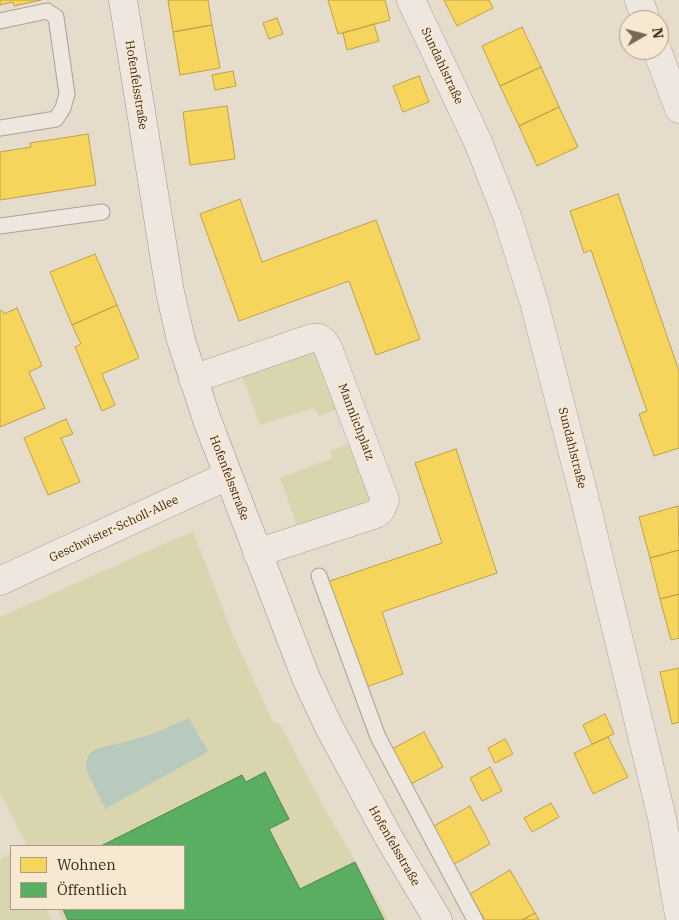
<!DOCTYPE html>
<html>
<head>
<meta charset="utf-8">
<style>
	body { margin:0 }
	#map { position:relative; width:679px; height:920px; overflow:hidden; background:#e6dccc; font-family:"IBM Plex Serif",serif }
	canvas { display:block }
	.legend { position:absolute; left:10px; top:845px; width:175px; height:65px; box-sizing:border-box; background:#f7e8d2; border:1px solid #ac9b8a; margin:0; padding:6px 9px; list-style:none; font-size:15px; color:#3b281d }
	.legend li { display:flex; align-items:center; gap:10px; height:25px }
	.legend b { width:25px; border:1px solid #ac9b8a }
	.north { position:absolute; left:619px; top:10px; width:50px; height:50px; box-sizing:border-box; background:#f7e8d2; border:1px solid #ac9b8a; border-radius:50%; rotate:82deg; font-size:14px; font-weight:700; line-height:20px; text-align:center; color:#3b281d }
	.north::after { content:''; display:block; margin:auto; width:18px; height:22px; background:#77675a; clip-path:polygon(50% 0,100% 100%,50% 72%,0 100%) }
</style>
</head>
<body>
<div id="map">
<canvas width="679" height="920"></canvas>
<ul class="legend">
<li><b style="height:14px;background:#f6d55c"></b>Wohnen</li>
<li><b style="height:14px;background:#5aae61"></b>Öffentlich</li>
</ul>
<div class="north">N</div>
</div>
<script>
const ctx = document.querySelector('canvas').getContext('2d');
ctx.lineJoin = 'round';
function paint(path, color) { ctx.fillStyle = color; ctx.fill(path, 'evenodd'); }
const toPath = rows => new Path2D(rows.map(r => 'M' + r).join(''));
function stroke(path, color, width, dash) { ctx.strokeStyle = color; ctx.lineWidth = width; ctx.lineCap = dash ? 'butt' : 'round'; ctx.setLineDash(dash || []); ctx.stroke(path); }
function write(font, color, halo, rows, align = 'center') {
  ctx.font = font + ' "IBM Plex Serif",serif'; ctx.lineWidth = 5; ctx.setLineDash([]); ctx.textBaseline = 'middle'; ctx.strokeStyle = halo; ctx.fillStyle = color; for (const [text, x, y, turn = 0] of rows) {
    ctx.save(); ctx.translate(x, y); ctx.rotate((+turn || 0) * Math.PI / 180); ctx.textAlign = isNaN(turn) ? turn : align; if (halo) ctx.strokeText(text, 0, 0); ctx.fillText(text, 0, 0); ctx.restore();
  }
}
paint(toPath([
	[318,349,344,407,319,416,314,408,260,425,241,373],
	[355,441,371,486,370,499,361,507,297,526,280,478,332,458,331,451],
	[193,531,232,633,273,722,279,723,321,802,389,920,63,920,57,909,184,909,184,846,27,846,0,792,0,617],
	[11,853,11,909,46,909,52,920,0,920,0,859]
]), '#d9d5ae');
paint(toPath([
	[189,718,208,752,105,809,87,771,86,763,88,756,93,750,153,734]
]), '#b8cabd');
const homes = toPath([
	[0,0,41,0,14,6,13,2,0,5,0,0],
	[168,0,208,0,212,25,173,32,168,0],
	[328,0,385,0,390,20,338,34,328,0],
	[444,0,489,0,493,8,457,26,444,0],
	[277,18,283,34,269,39,263,23,277,18],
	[374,24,379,41,347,50,343,33,374,24],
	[212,25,220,68,180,75,173,32,212,25],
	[522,27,541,67,500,86,482,46,522,27],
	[541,67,559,107,519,126,500,86,541,67],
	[233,71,236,86,215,90,212,75,233,71],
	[419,76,429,102,403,112,393,86,419,76],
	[227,106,235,159,190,165,183,112,227,106],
	[559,107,578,147,537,166,519,126,559,107],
	[88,134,96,185,0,200,0,152,31,147,30,143,88,134],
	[618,194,679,371,679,448,654,456,639,414,647,411,591,250,584,253,570,211,618,194],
	[240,199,262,262,376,220,420,339,376,355,349,281,239,321,200,214,240,199],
	[95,254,117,305,72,325,50,272,95,254],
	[117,305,139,358,102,374,115,405,102,411,75,347,81,344,72,325,117,305],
	[17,308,42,366,29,372,45,408,0,427,0,311,2,310,4,314,17,308],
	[66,419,73,434,61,438,80,482,48,495,24,438,66,419],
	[456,449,497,573,382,612,403,674,363,688,327,582,442,543,415,463,456,449],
	[678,506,679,550,650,558,639,517,678,506],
	[679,550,679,594,660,599,650,558,679,550],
	[679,594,679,638,671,640,660,599,679,594],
	[679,668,679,722,672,724,660,672,679,668],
	[605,714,614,734,592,744,583,725,605,714],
	[424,732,443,767,409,785,390,750,424,732],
	[608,737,628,777,593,794,574,753,608,737],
	[505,739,513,754,495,763,488,748,505,739],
	[490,767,502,791,482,801,470,778,490,767],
	[551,803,559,817,532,832,524,818,551,803],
	[470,806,490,844,451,866,430,828,470,806],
	[510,870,535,913,522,920,485,920,470,894,510,870],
	[535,913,539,920,522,920,535,913]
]);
paint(homes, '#f6d55c');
stroke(homes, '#bea149', 1);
const public = toPath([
	[265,772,289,819,269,829,300,889,355,862,384,920,68,920,63,909,184,909,184,846,101,846,242,775,246,782,265,772]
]);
paint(public, '#5aae61');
stroke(public, '#51864d', 1);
const service = toPath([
	[0,21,47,11,56,17,67,94,63,108,56,119,0,128],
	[0,226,102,212],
	[319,576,378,737,475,920]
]);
const minor = toPath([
	[411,0,478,142,507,216,534,302,584,496,662,818,679,914],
	[639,0,646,20],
	[657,50,679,109],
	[193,379,312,338,319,338,324,342,328,348,385,500,380,511,376,514,257,553],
	[0,581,227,476]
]);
const secondary = toPath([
	[123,0,170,292,181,340,207,420,306,678,329,727,389,838,438,920]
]);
stroke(service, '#aba196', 17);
stroke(minor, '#aba196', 29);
stroke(secondary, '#9b9085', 29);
stroke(service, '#eee7df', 15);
stroke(minor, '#eee7df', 28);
stroke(secondary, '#eee7df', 28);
write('12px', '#3b281d', '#f7e8d2', [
	["Sundahlstraße",442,66,65],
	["Hofenfelsstraße",136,85,81],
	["Mannlichplatz",356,422,69],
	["Sundahlstraße",572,448,76],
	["Hofenfelsstraße",229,478,69],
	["Geschwister-Scholl-Allee",114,529,-25],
	["Hofenfelsstraße",394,846,60]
]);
</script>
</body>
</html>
